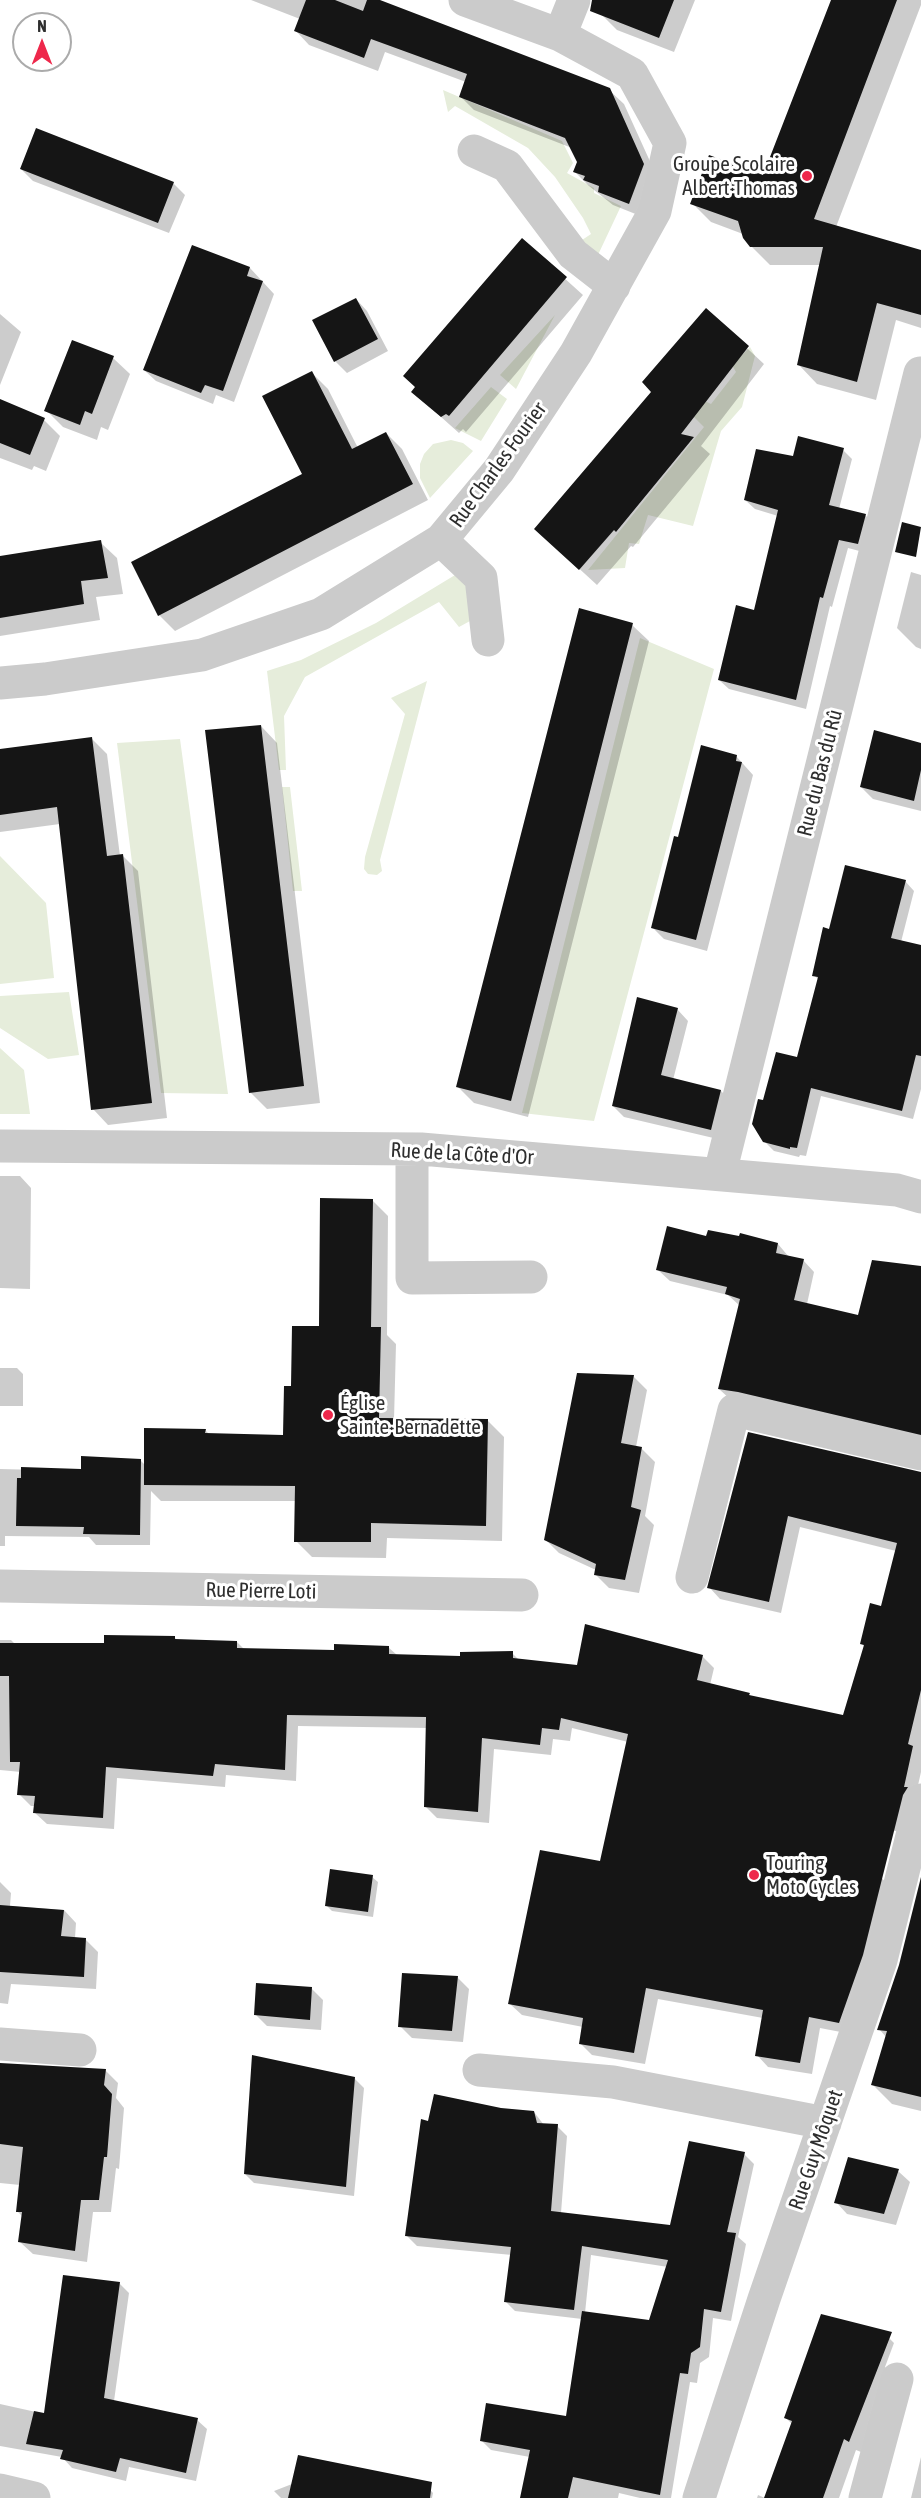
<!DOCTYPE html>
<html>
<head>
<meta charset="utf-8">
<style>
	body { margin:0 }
	#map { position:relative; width:921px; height:2498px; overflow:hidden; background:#fff; font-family:"Asap Condensed",sans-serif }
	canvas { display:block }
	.north { position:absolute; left:12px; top:12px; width:60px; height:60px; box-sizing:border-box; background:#fff; border:2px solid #ababab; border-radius:50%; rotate:0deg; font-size:16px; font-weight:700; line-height:24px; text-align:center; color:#2e2e2e }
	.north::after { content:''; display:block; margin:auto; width:21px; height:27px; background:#ee284b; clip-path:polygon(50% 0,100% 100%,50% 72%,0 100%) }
</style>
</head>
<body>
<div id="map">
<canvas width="921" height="2498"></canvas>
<div class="north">N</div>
</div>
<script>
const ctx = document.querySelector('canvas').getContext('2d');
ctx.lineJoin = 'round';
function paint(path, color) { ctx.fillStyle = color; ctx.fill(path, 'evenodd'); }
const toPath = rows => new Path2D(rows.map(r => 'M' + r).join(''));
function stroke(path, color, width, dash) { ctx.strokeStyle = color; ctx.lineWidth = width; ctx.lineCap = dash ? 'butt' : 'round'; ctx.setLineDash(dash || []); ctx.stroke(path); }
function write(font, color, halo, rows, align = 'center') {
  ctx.font = font + ' "Asap Condensed",sans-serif'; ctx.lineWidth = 6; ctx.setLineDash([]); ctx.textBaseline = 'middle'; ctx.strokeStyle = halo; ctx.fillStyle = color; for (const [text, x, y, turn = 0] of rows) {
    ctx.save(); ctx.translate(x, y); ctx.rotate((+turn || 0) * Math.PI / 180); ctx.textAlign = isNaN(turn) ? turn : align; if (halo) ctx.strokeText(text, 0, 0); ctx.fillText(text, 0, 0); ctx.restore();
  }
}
paint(toPath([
	[443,90,562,141,573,163,567,173,594,188,594,193,621,206,597,257,582,240,591,234,583,218,555,177,528,148,455,106,448,112],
	[555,315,516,389,500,375],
	[750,347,755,356,742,407,721,431,693,526,648,515,639,544,629,543,625,568,588,570,704,427,691,414,703,400,711,404,736,372,732,365],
	[491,387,507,399,481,441,455,428],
	[451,440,463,443,473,451,430,498,420,478,420,464,424,454,433,444],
	[460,572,471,586,470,621,459,627,439,602,305,677,284,716,286,770,279,770,267,671,301,660,376,623],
	[640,638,714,669,594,1121,522,1113],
	[427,681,380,860,382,871,377,875,368,874,364,869,365,857,405,714,391,698],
	[180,739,228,1094,161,1093,117,743],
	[282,787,290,787,302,891,293,891],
	[0,856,46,903,54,978,0,984],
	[69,992,79,1055,48,1059,0,1028,0,996],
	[0,1048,24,1070,30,1114,0,1114]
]), '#e6eddb');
paint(toPath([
	[251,0,376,0,609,90,624,104,658,179,643,217,613,205,589,186,575,172,578,162,572,148,474,110,460,96,466,82,385,52,378,71,309,45,296,31,300,19],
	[608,0,695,0,674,52,617,30,602,15],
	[832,0,921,0,921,5,836,227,921,251,921,328,896,320,876,400,817,384,799,365,821,265,770,265,751,246,743,234,711,222,692,203,764,177],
	[21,169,173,183,185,195,169,233,33,181],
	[522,240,583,295,466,432,463,429,459,433,413,392],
	[192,247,250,268,274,294,234,402,216,395,213,404,156,381,144,370],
	[356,299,367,311,388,351,347,373,335,361],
	[706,310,764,364,701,446,710,454,633,547,631,546,597,585,536,529,653,392],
	[0,314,21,332,0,385],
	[73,342,113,358,130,374,108,430,101,427,97,440,63,427,46,410],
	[312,373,328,389,358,448,386,433,402,449,428,500,175,631,159,615,304,475],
	[0,401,44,420,60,436,46,471,34,466,32,470,0,458],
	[843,450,852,459,839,509,865,515,874,524,867,553,848,548,832,607,830,606,806,709,729,689,719,680,755,612,778,516,755,509,745,500,794,458],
	[100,542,117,558,123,594,96,597,100,620,0,636,0,558],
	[911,572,921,575,921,649,916,647,897,628],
	[632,625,649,641,528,1117,474,1103,458,1087],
	[261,726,277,743,320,1103,267,1109,250,1092],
	[91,738,107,754,120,856,122,855,138,871,167,1118,108,1125,93,1109,60,824,0,832,0,750],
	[921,744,921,811,873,799,861,787],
	[736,756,753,775,707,951,664,939,653,928,679,839],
	[905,881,914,891,901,942,921,947,921,1089,913,1119,821,1096,806,1156,800,1155,799,1157,774,1151,764,1141,764,1102,798,1059,819,980,814,975,830,931],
	[677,1009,688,1021,673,1080,721,1091,732,1102,722,1140,624,1117,613,1106],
	[0,1176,20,1176,31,1188,30,1289,0,1288],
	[372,1200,388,1216,387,1335,396,1344,394,1420,488,1421,504,1437,502,1541,387,1538,386,1558,312,1557,296,1541,297,1501,161,1501,151,1491,150,1545,96,1545,89,1537,5,1536,5,1546,0,1546,0,1469,82,1471,141,1461,145,1465,205,1430,209,1434,284,1436,292,1388,320,1328],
	[708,1237,778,1244,789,1257,803,1260,814,1272,807,1304,860,1317,921,1317,921,1443,731,1400,719,1389,740,1306,728,1295,670,1281,658,1270],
	[0,1368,17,1368,23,1374,23,1406,0,1406],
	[633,1376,647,1390,636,1447,641,1448,655,1462,645,1516,654,1525,639,1593,609,1588,595,1574,596,1570,559,1553,545,1539],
	[749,1434,921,1474,921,1772,907,1834,818,1811,893,1890,851,2034,820,2028,812,2074,768,2067,757,2055,763,2018,658,1999,645,2064,592,2055,580,2043,583,2027,522,2015,510,2004,602,1863,628,1742,572,1728,570,1741,553,1739,551,1755,494,1749,489,1823,437,1818,425,1806,427,1728,298,1726,296,1781,226,1775,225,1787,117,1778,114,1829,47,1824,35,1813,35,1806,31,1806,19,1794,21,1772,0,1770,0,1640,11,1640,16,1645,105,1645,175,1638,178,1641,237,1642,244,1649,335,1651,388,1647,397,1655,462,1657,512,1653,519,1660,578,1666,702,1656,714,1668,710,1685,749,1694,752,1698,845,1717,865,1647,862,1644,882,1608,896,1551,800,1527,781,1613,720,1599,709,1587],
	[372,1877,378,1882,373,1917,332,1911,326,1905],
	[0,1882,11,1893,10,1906,64,1910,76,1923,75,1938,85,1939,98,1952,96,1989,11,1984,8,2004,0,2003],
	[921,1891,921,2111,892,2104,872,2084,887,2038,879,2029,901,1965],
	[457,1977,469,1989,463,2042,412,2038,400,2026],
	[311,1988,323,2000,321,2030,267,2026,256,2015],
	[0,2064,105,2070,118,2083,116,2098,124,2108,119,2169,116,2168,111,2212,93,2212,87,2262,33,2254,20,2242,23,2217,17,2211,20,2185,0,2183],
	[354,2078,364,2088,354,2196,254,2183,245,2174],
	[500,2109,534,2112,544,2125,557,2126,567,2136,561,2213,671,2227,744,2154,754,2164,738,2237,746,2244,731,2321,713,2318,709,2357,700,2363,697,2383,690,2382,671,2498,640,2498,619,2493,618,2498,528,2498,530,2457,491,2450,481,2440,568,2417,582,2319,515,2311,505,2301,512,2255,417,2246,407,2236,429,2122],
	[591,2255,668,2267,650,2322,585,2313],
	[898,2171,910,2182,896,2225,847,2214,836,2202],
	[119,2283,129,2293,114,2401,197,2420,207,2429,196,2481,129,2467,126,2481,72,2468,62,2457,0,2446,0,2404,45,2414],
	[882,2331,894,2343,885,2367,891,2374,861,2452,856,2450,839,2498,757,2498,758,2495,765,2498,792,2424,786,2418],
	[921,2457,921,2498,911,2498],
	[422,2481,433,2493,432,2498,281,2498,274,2491,292,2484]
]), '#0003');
paint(toPath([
	[306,0,335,0,363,11,367,0,380,0,610,88,644,164,629,204,598,192,599,186,583,180,585,176,573,172,577,162,565,138,459,97,467,74,371,39,364,58,294,31],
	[592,0,674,0,659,38,590,11],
	[831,0,897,0,814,219,921,250,921,315,877,303,857,382,797,365,823,247,750,247,743,238,738,221,690,204,709,155,763,175],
	[36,128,174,182,158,223,20,169],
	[522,238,567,277,449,416,446,414,441,417,411,392,415,387,403,376],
	[192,245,250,267,247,276,263,281,223,391,205,385,201,393,143,370],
	[356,298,378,339,334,362,312,320],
	[706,308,749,346,681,434,694,437,616,532,614,530,579,570,534,529,651,392,642,382],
	[72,340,114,356,92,414,85,411,80,425,44,411],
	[312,371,352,449,386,432,413,484,158,616,131,562,302,474,262,396],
	[0,399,45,418,30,455,0,443],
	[798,436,844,448,829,505,866,514,858,544,839,540,823,598,820,597,796,700,718,680,736,605,754,610,778,510,744,500,756,449,793,456],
	[902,522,921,527,916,557,895,552],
	[101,540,108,578,81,581,84,604,0,618,0,556],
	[579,608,633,623,511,1101,456,1087],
	[261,725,304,1086,249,1093,205,730],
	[874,730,921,743,921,770,914,801,860,787],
	[92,737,107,856,123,854,152,1103,91,1110,57,807,0,815,0,749],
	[701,745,737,755,736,761,742,762,696,940,651,928,674,836,678,837],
	[845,865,906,880,891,938,921,945,921,1056,916,1055,902,1111,811,1088,797,1148,790,1147,790,1149,763,1142,752,1124,758,1099,763,1100,776,1052,797,1057,818,977,812,976,823,927,829,929],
	[637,997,678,1008,661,1075,721,1090,711,1130,612,1106],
	[320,1198,373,1199,371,1327,381,1327,379,1418,488,1419,486,1526,371,1523,371,1542,294,1542,295,1486,144,1485,144,1428,206,1429,205,1433,283,1435,284,1386,291,1386,292,1326,319,1326],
	[667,1226,706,1236,708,1230,739,1236,740,1233,778,1243,776,1253,804,1259,794,1300,858,1315,872,1260,921,1266,921,1435,738,1392,718,1389,740,1299,725,1294,727,1287,656,1270],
	[577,1373,634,1375,621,1443,642,1447,631,1507,641,1510,625,1580,594,1575,596,1564,544,1540],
	[748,1432,921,1472,921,1690,908,1744,913,1746,904,1787,908,1787,903,1795,863,1955,839,2023,809,2017,800,2063,755,2056,763,2010,646,1988,634,2053,579,2044,583,2018,508,2004,540,1850,600,1861,628,1734,561,1718,559,1730,542,1728,540,1745,482,1738,478,1812,424,1807,426,1717,287,1715,285,1770,215,1764,213,1776,106,1767,103,1818,33,1813,35,1796,17,1795,20,1762,10,1762,9,1676,0,1676,0,1643,104,1643,104,1635,175,1636,175,1639,237,1641,237,1648,334,1650,334,1644,389,1646,389,1654,460,1656,460,1652,513,1651,513,1658,577,1665,585,1624,703,1655,697,1680,750,1693,749,1695,843,1715,864,1645,860,1644,870,1603,881,1606,897,1543,788,1516,769,1602,707,1588],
	[81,1456,141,1459,140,1535,83,1534,84,1527,16,1526,17,1478,21,1478,21,1467,81,1469],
	[330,1869,373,1875,368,1912,325,1906],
	[921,1877,921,2097,871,2085,887,2031,877,2030,899,1965],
	[0,1905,64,1910,61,1936,86,1938,84,1977,0,1972],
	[402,1973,458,1976,452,2031,398,2027],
	[256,1983,312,1987,310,2020,254,2015],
	[252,2055,355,2077,346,2187,244,2174],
	[0,2063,106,2069,104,2085,112,2094,107,2157,104,2157,99,2200,81,2200,75,2251,18,2242,22,2212,16,2212,23,2147,0,2144],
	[434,2094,501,2108,534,2111,537,2123,558,2124,551,2211,670,2225,689,2141,745,2152,727,2232,736,2233,721,2312,704,2309,700,2347,691,2353,688,2374,680,2373,660,2495,573,2477,568,2498,520,2498,530,2450,480,2441,486,2403,566,2416,582,2311,649,2320,668,2260,582,2246,574,2310,504,2302,511,2247,405,2236,421,2119,428,2121],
	[848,2157,899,2169,884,2214,834,2203],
	[63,2275,120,2282,104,2398,198,2418,186,2473,120,2458,116,2472,60,2459,63,2450,26,2444,34,2411,44,2413],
	[821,2314,892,2332,849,2442,844,2439,823,2498,764,2498,792,2421,784,2418],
	[298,2455,432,2482,430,2498,288,2498]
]), '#151515');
stroke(toPath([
	[560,35,574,0],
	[474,151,507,166,573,254,614,286],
	[441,540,481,578,488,640],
	[0,683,45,679,202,655,321,614,441,540,499,470,576,353,655,211,670,143,632,74,560,35,465,0],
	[0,1146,421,1149,897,1190,921,1197],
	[412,1149,412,1278,531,1277],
	[720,1173,920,373],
	[692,1577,734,1410,921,1454],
	[0,1586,522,1595],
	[0,2044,80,2050],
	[479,2070,613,2082,825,2123],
	[0,2490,34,2498],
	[699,2498,764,2299,881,1960,921,1800],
	[865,2498,897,2379]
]), '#cbcbcb', 33);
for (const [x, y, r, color] of [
	[807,176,6,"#ee284b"],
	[328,1415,6,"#ee284b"],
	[754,1875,6,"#ee284b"]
]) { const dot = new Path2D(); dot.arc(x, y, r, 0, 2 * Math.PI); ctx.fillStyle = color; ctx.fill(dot); stroke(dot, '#fff', 2); }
write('21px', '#2e2e2e', '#fff', [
	["Groupe Scolaire",795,164,"right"],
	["Albert-Thomas",795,188,"right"],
	["Église",340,1403],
	["Sainte-Bernadette",340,1427],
	["Touring",766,1863],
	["Moto Cycles",766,1887]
], 'left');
write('21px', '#2e2e2e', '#fff', [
	["Rue Charles Fourier",498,465,-54],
	["Rue du Bas du Rû",820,773,-76],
	["Rue de la Côte d'Or",462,1154,3],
	["Rue Pierre Loti",261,1591,1],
	["Rue Guy Môquet",816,2150,-71]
]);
</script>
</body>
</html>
